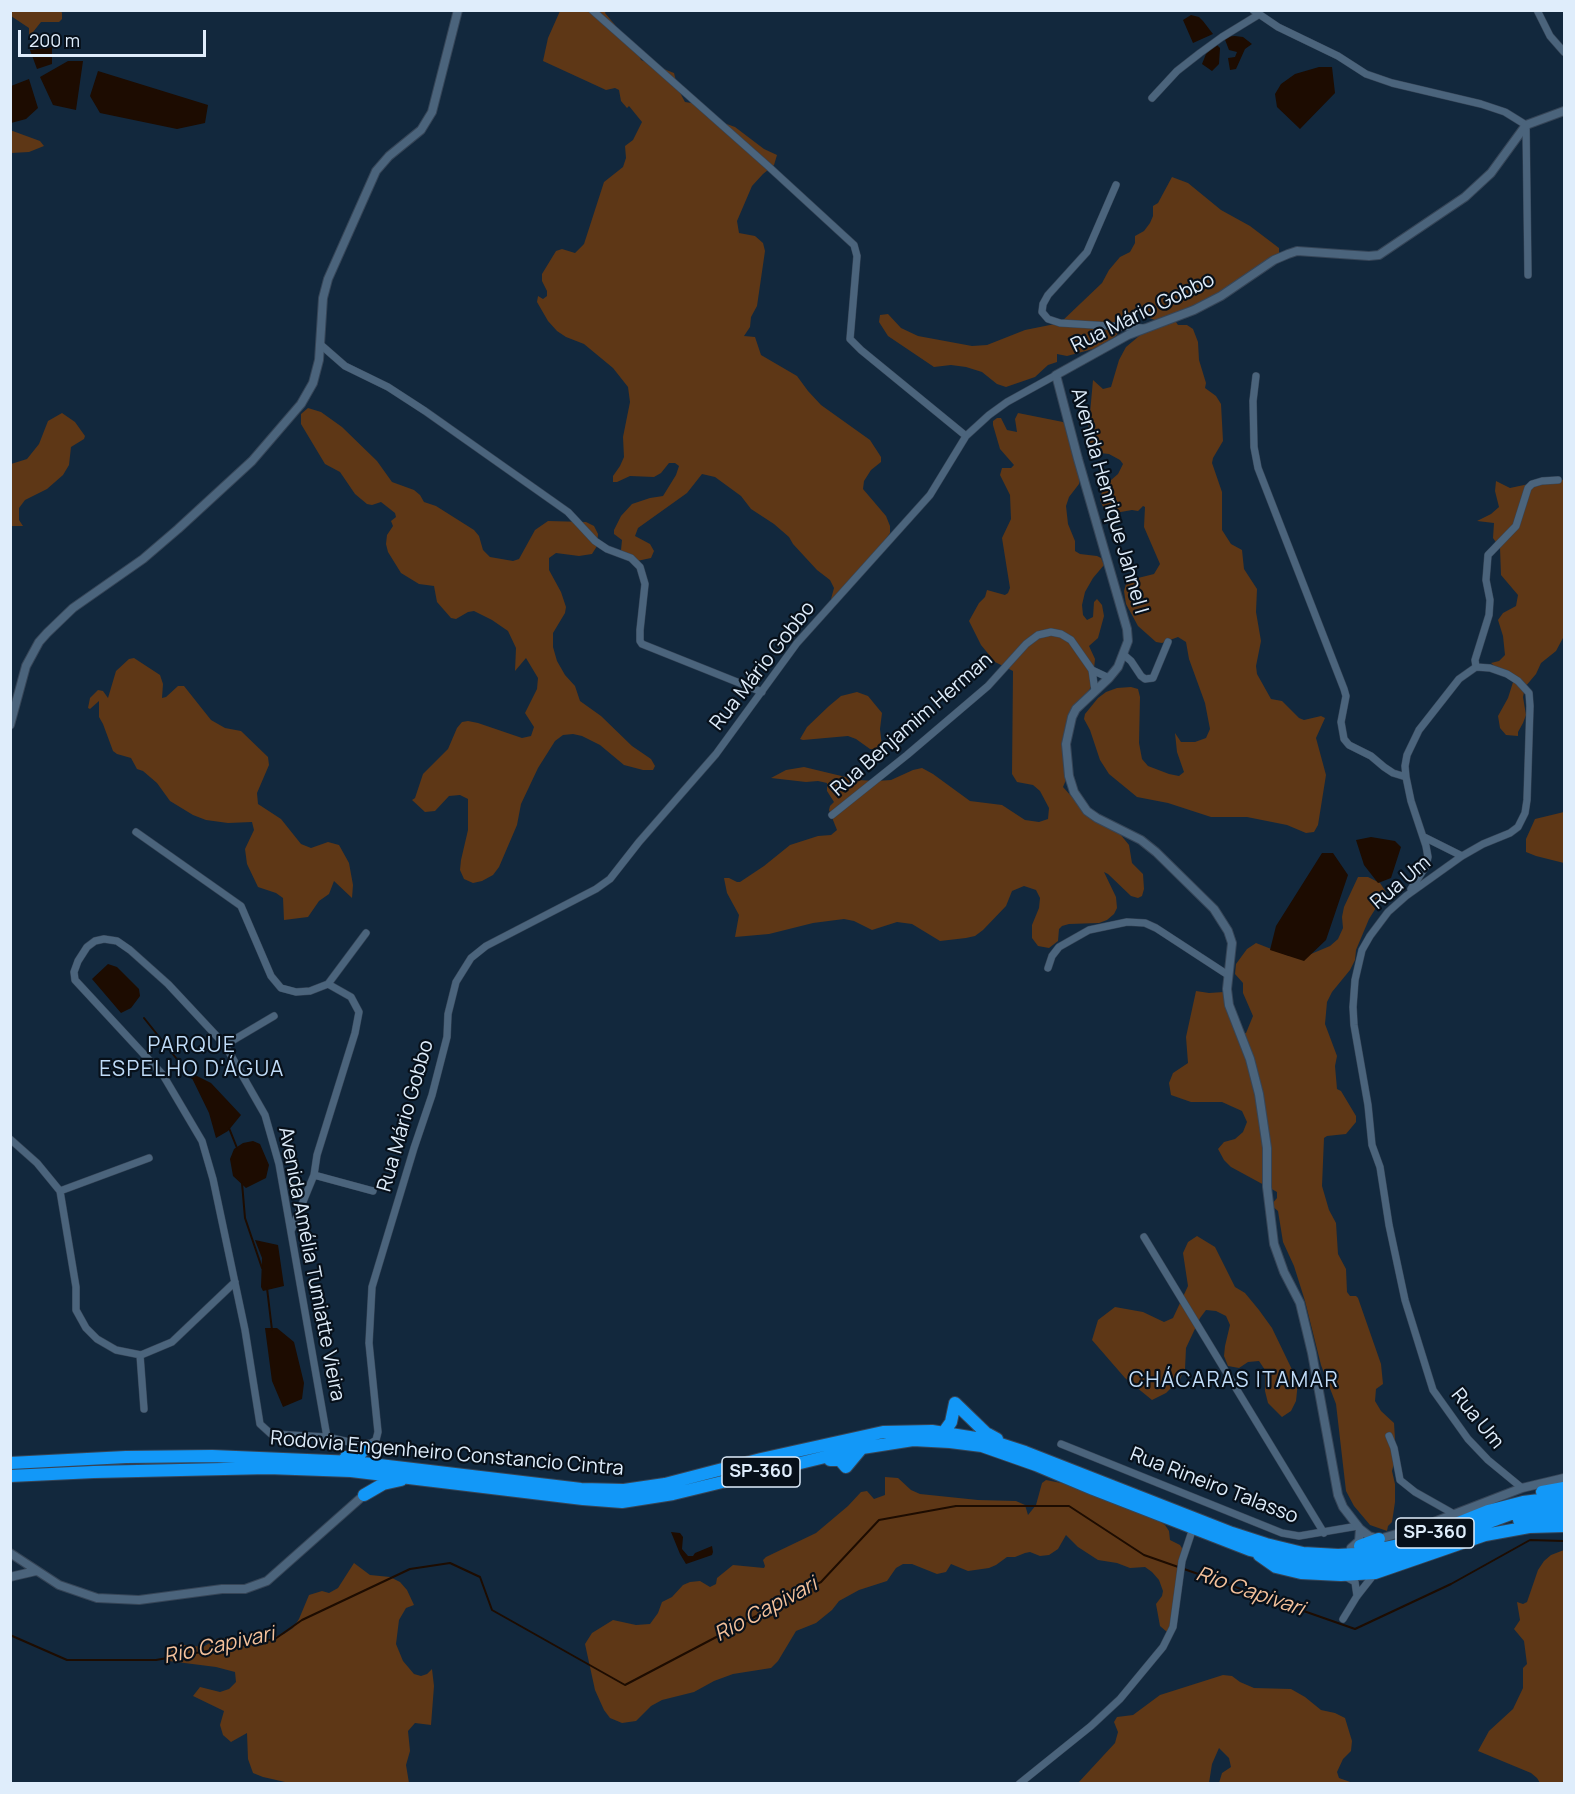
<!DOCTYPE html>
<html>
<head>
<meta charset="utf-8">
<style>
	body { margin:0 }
	#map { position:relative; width:1575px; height:1794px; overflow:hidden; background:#12283d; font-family:Manrope,sans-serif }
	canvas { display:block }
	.frame { position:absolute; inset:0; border:12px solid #dfedfb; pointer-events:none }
	.scale { position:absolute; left:18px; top:30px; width:188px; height:27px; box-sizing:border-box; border:3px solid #dfedfb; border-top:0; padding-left:8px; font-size:18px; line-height:21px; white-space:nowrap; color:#dfedfb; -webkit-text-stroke:4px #07101a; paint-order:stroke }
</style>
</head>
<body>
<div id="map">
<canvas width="1575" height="1794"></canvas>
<div class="frame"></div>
<div class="scale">200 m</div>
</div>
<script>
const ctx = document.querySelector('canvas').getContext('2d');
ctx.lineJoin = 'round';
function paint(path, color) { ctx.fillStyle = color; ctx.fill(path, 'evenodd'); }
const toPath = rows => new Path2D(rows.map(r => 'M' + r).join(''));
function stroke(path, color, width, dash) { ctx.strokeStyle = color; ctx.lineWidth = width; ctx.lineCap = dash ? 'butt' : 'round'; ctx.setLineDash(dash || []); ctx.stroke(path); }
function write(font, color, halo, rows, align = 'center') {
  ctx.font = font + ' Manrope,sans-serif'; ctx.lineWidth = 4.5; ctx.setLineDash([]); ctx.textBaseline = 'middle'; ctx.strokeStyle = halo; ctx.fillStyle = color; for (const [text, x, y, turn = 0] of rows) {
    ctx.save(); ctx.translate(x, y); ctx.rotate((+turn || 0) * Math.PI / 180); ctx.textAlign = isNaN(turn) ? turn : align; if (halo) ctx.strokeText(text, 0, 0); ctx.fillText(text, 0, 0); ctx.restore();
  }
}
paint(toPath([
	[10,11,61,11,62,13,62,19,59,22,41,22,29,37,29,28,11,16],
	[560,11,606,11,605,13,615,25,620,36,635,46,641,60,674,73,678,89,685,102,698,104,707,117,735,127,764,149,777,155,774,165,763,174,752,186,737,221,739,233,755,236,763,243,765,251,757,306,751,317,750,327,744,336,755,337,761,355,797,376,808,391,821,405,870,440,881,457,881,462,871,470,864,481,863,489,886,516,890,526,890,533,874,556,834,601,831,599,834,588,830,580,817,570,793,544,789,537,774,524,751,509,741,496,715,477,702,474,687,493,638,528,635,536,650,544,654,551,651,558,637,561,630,560,621,550,622,540,614,534,614,530,621,516,632,504,650,498,663,496,676,475,679,466,675,463,669,463,661,473,654,477,630,476,617,482,613,482,613,476,620,466,624,457,623,437,630,402,628,387,613,368,584,344,566,337,557,331,548,321,537,302,538,296,543,299,547,296,547,291,542,281,542,274,556,251,562,249,575,253,584,244,604,182,623,167,626,158,625,146,633,140,642,122,629,106,627,108,621,101,619,90,615,88,606,90,543,61,548,38],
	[10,130,40,141,44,146,29,152,11,153],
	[1172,177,1188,183,1221,210,1250,226,1279,248,1279,255,1273,261,1178,318,1176,322,1178,325,1187,325,1193,329,1198,342,1199,360,1206,383,1205,388,1216,396,1221,404,1223,441,1213,458,1212,463,1222,492,1222,530,1231,544,1242,550,1244,569,1257,589,1256,612,1261,641,1256,666,1257,674,1271,699,1282,701,1299,718,1304,720,1321,716,1325,718,1316,738,1326,775,1318,825,1314,832,1306,833,1287,825,1247,817,1211,817,1168,803,1137,797,1109,774,1100,760,1090,730,1084,719,1085,714,1098,698,1106,692,1117,688,1131,687,1138,689,1140,697,1139,743,1142,759,1148,766,1169,774,1179,776,1184,772,1177,752,1175,733,1181,742,1195,742,1206,738,1210,729,1205,703,1189,659,1186,642,1178,637,1162,643,1156,642,1138,626,1126,604,1124,591,1126,584,1134,579,1154,574,1160,564,1144,527,1145,507,1143,506,1138,511,1132,510,1115,513,1104,509,1100,500,1103,487,1118,474,1123,464,1120,460,1109,454,1091,452,1084,442,1089,424,1093,380,1103,389,1111,387,1119,360,1126,347,1157,321,1147,317,1143,308,1138,306,1132,312,1129,324,1111,340,1093,349,1067,356,1057,354,1057,362,1048,365,1035,377,1006,387,997,384,982,372,966,367,951,365,934,367,888,336,879,322,880,315,888,314,901,328,918,336,972,346,987,345,1025,330,1060,323,1102,283,1109,270,1120,257,1130,252,1135,243,1135,236,1144,231,1150,223,1153,216,1153,206,1158,203],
	[308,408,321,412,342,427,377,461,392,482,414,490,420,495,424,502,436,506,474,530,479,536,483,550,490,557,513,561,519,559,535,530,548,521,586,522,594,526,598,534,597,546,592,554,579,556,556,553,549,558,549,570,561,592,566,607,565,613,553,633,553,647,557,661,565,675,575,686,580,701,601,716,632,746,651,759,655,766,653,770,643,770,624,765,600,745,582,736,573,734,563,735,555,741,538,768,521,804,517,825,499,867,493,875,482,881,473,883,464,879,460,870,461,860,468,830,468,799,460,795,449,796,435,811,425,812,412,800,415,798,423,774,448,749,457,728,462,722,468,721,478,723,522,738,531,736,534,727,525,713,537,689,538,678,526,658,515,671,516,648,508,631,492,620,474,611,468,612,456,619,451,618,437,602,434,586,419,584,401,573,388,552,386,544,387,535,393,526,391,521,396,517,395,513,381,502,372,505,367,504,355,494,340,472,325,464,301,424,301,414],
	[62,413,75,422,85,436,84,439,71,447,69,465,63,475,47,489,25,500,19,508,19,520,23,526,11,526,11,464,27,459,39,444,48,421],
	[1018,413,1063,422,1069,430,1080,472,1079,484,1069,497,1066,506,1068,524,1075,541,1075,551,1080,554,1097,556,1101,558,1104,565,1093,578,1085,592,1082,605,1083,615,1087,620,1093,617,1094,602,1097,599,1102,605,1104,616,1098,638,1089,646,1095,659,1093,679,1091,687,1079,706,1072,722,1068,775,1063,787,1089,816,1120,834,1129,845,1132,863,1143,874,1144,889,1142,896,1138,898,1131,896,1108,874,1104,872,1116,897,1117,908,1114,914,1107,920,1099,923,1069,924,1062,926,1059,929,1058,941,1049,948,1038,946,1032,938,1032,925,1039,908,1040,898,1036,890,1024,886,1012,891,1006,906,983,930,975,936,966,938,940,941,912,924,897,922,872,930,854,921,844,919,813,923,769,934,735,937,739,915,727,893,724,878,729,878,737,882,740,882,764,866,790,845,818,836,831,835,837,830,829,810,830,806,834,802,827,791,827,783,818,781,806,782,771,778,786,770,804,767,858,780,876,781,891,780,913,770,922,768,933,774,970,801,1002,805,1025,820,1039,822,1048,819,1049,808,1040,791,1033,785,1017,782,1012,774,1013,671,995,662,981,645,969,621,979,603,985,597,987,590,1005,595,1008,593,1010,588,1002,538,1011,519,1010,495,1000,475,1002,468,1011,468,1014,465,1000,449,993,425,993,421,997,418,1001,418,1007,430,1017,432,1015,419],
	[1552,479,1564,480,1564,636,1556,651,1541,663,1536,674,1525,687,1523,697,1526,715,1523,723,1518,732,1518,736,1506,735,1500,728,1498,716,1508,698,1514,679,1503,674,1491,663,1499,661,1505,655,1503,636,1498,620,1503,613,1516,606,1518,595,1501,575,1500,548,1493,538,1494,523,1477,521,1491,514,1499,507,1495,491,1496,481,1510,488],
	[134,658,160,675,163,684,162,698,166,697,178,686,184,686,211,720,225,728,241,731,268,757,269,765,257,793,258,804,281,819,301,844,311,848,328,842,339,845,349,863,353,885,352,898,334,881,329,894,319,901,308,917,284,920,283,898,276,893,258,887,247,864,245,849,254,830,252,822,228,823,206,820,193,815,170,801,157,783,143,771,137,769,131,758,117,754,113,751,103,724,99,717,99,701,90,709,88,708,90,698,98,690,103,691,108,698,116,671,129,659],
	[857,692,868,696,882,713,880,729,882,746,879,750,870,749,856,739,848,736,803,740,800,739,807,727,829,706,841,696],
	[1564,812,1564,863,1536,856,1526,852,1526,839,1535,819],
	[1358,877,1368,877,1380,883,1386,892,1369,919,1356,950,1355,960,1350,970,1332,992,1327,1002,1325,1024,1337,1056,1335,1066,1337,1089,1341,1091,1356,1116,1356,1122,1346,1134,1327,1136,1324,1138,1322,1186,1329,1210,1336,1223,1338,1254,1346,1269,1347,1292,1350,1296,1356,1296,1358,1298,1381,1364,1383,1384,1376,1389,1375,1401,1381,1411,1394,1423,1396,1455,1392,1471,1395,1484,1395,1502,1392,1522,1388,1526,1387,1531,1370,1525,1354,1506,1346,1491,1336,1404,1321,1365,1305,1301,1294,1266,1283,1242,1278,1211,1271,1205,1277,1198,1277,1192,1231,1167,1224,1160,1218,1149,1224,1142,1235,1139,1243,1132,1247,1122,1242,1111,1222,1102,1191,1102,1171,1095,1169,1083,1173,1073,1188,1063,1186,1037,1196,991,1209,993,1224,992,1243,1033,1246,1033,1253,1016,1243,993,1243,983,1235,974,1236,964,1247,949,1256,943,1289,956,1311,954,1330,946,1338,939,1343,928,1342,917,1344,907],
	[1197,1236,1215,1247,1235,1287,1245,1293,1259,1310,1272,1328,1298,1382,1296,1401,1291,1411,1282,1417,1268,1403,1265,1391,1265,1370,1259,1361,1248,1362,1239,1368,1228,1366,1224,1356,1225,1346,1230,1325,1226,1316,1216,1311,1206,1310,1200,1318,1186,1348,1185,1369,1180,1379,1166,1393,1152,1400,1125,1378,1092,1340,1098,1320,1115,1307,1143,1312,1164,1322,1173,1318,1188,1286,1183,1253,1188,1242],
	[885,1477,898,1478,911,1490,920,1494,978,1500,1016,1501,1025,1505,1028,1515,1036,1505,1042,1483,1046,1480,1066,1484,1084,1492,1113,1495,1128,1501,1165,1525,1169,1531,1170,1540,1180,1545,1183,1550,1182,1587,1177,1595,1177,1618,1167,1632,1160,1626,1156,1604,1162,1596,1163,1591,1159,1580,1152,1572,1145,1567,1130,1568,1117,1563,1098,1560,1078,1547,1066,1535,1058,1549,1049,1555,1040,1556,1030,1552,1025,1553,1015,1557,1007,1557,996,1565,989,1568,968,1571,951,1564,946,1572,937,1574,912,1564,903,1564,896,1568,887,1581,859,1590,839,1601,832,1610,816,1623,796,1631,778,1661,771,1668,733,1674,714,1681,694,1692,662,1700,651,1706,636,1721,622,1723,610,1718,604,1710,595,1690,585,1644,592,1633,613,1620,636,1625,650,1624,658,1613,662,1602,672,1597,683,1585,690,1582,700,1581,710,1587,716,1584,717,1578,733,1565,764,1568,765,1566,763,1560,766,1557,816,1533,848,1506,861,1492,867,1491,874,1499,885,1495],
	[1564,1550,1564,1783,1540,1783,1537,1778,1531,1773,1478,1751,1489,1731,1513,1709,1523,1688,1523,1668,1527,1664,1524,1641,1514,1629,1520,1620,1517,1602,1523,1604,1527,1602,1538,1570,1544,1561,1551,1555],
	[354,1563,370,1575,390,1577,400,1582,407,1590,414,1605,406,1608,399,1620,396,1644,403,1661,414,1674,421,1676,427,1674,432,1669,434,1686,431,1725,415,1723,408,1731,410,1751,406,1765,409,1783,294,1784,263,1777,253,1773,248,1759,247,1733,231,1742,223,1735,220,1725,224,1711,193,1696,200,1687,220,1692,229,1689,236,1682,235,1672,216,1667,169,1661,168,1657,173,1648,184,1645,203,1647,218,1638,265,1640,284,1634,293,1628,299,1619,309,1595,322,1591,329,1593,338,1588],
	[1223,1675,1232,1676,1240,1682,1254,1688,1291,1689,1305,1697,1321,1710,1335,1713,1345,1718,1352,1741,1351,1751,1343,1759,1337,1772,1339,1778,1353,1783,1219,1783,1222,1773,1231,1767,1229,1758,1219,1748,1212,1764,1209,1783,1078,1783,1115,1743,1118,1732,1114,1722,1117,1717,1133,1715,1160,1695]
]), '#5e3716');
paint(toPath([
	[1191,15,1199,17,1203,21,1213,34,1193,43,1183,20],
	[1235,36,1243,37,1252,44,1245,49,1236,69,1230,70,1228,58,1235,57,1237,52,1229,50,1224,37],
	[1216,44,1220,48,1219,64,1212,71,1202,64,1206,54],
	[52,47,52,64,37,69,30,50],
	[68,61,83,61,76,110,53,105,40,77],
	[1319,67,1332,67,1335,93,1300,129,1277,107,1275,94,1281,84,1295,74],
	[98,71,208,105,205,123,177,129,100,113,90,96],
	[29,79,38,108,26,119,11,123,11,86],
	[1371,837,1395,841,1401,847,1391,878,1378,883,1364,865,1356,840],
	[1322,853,1333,853,1348,875,1326,940,1304,961,1270,950,1276,926],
	[108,964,117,967,139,989,140,996,131,1008,121,1013,92,979],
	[189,1072,211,1083,241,1115,228,1131,216,1138,209,1113],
	[253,1141,260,1144,269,1165,266,1178,246,1188,233,1176,230,1159,234,1149,243,1143],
	[255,1240,278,1245,284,1286,263,1291,261,1287,262,1258],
	[265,1328,277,1328,294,1342,304,1383,302,1399,283,1407,272,1381],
	[671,1532,680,1533,683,1537,682,1549,688,1556,693,1556,695,1553,712,1546,713,1552,712,1555,686,1564,680,1554]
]), '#1d0c01');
stroke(toPath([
	[144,1018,192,1078],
	[229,1128,237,1148],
	[242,1183,245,1218,262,1268],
	[267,1288,272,1330],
	[10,1635,67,1660,156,1660,275,1639,302,1620,410,1569,450,1563,480,1577,492,1610,625,1685,821,1582,879,1520,956,1506,1069,1506,1144,1555,1355,1629,1451,1584,1530,1540,1564,1541]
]), '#1d0c01', 2);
const minor = toPath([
	[592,10,768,166,854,245,857,256,850,339,861,350,966,436],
	[1253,10,1278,27,1338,56,1366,74,1392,83,1481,104,1505,112,1526,125,1528,275],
	[1537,10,1550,36,1564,52],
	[1152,98,1177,71,1200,53,1222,37,1258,15],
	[1116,185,1087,252,1048,295,1043,304,1042,312,1048,319,1060,323,1144,328],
	[321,345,345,366,388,387,425,411,568,512,595,541,607,549,631,558,640,567,645,584,640,630,640,641,642,644,762,692],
	[1256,376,1253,401,1254,447,1258,468,1344,689,1346,696,1341,722,1344,739,1349,745,1371,756,1384,767,1393,773,1406,777,1411,801,1426,846,1428,857,1426,866,1411,889],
	[1124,655,1131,661,1141,676,1145,679,1153,678,1168,642],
	[1092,670,1109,678],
	[1406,777,1405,766,1407,755,1419,730,1459,679,1476,667],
	[832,815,907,755,988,686,1026,644,1038,635,1051,632,1061,634,1071,640,1092,670,1095,691],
	[136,832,241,906,271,976,281,988,296,992,310,991,328,984,366,933],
	[1424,837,1462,856],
	[1048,968,1052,956,1059,947,1089,930,1127,922,1145,923,1156,928,1228,975],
	[225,1045,274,1016],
	[10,1139,37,1163,60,1191,76,1287,76,1310,86,1328,97,1339,116,1350,141,1355,172,1342,235,1282],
	[314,1175,373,1191],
	[60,1191,149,1158],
	[291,1231,314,1175,317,1155,355,1033,359,1012,351,997,328,984],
	[1144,1237,1324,1533],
	[140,1355,144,1409],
	[1389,1436,1394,1448,1400,1480,1415,1492,1454,1514],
	[327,1437,279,1164,265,1115,225,1045,168,984,130,950,117,941,104,939,95,941,87,947,78,961,74,972,75,980,163,1075,202,1141,213,1179,245,1330,260,1424,271,1434,327,1437,367,1446,376,1440,378,1432,369,1343,372,1287,414,1148,432,1095,447,1037,448,1014,456,982,471,958,486,946,596,889,610,879,639,842,716,754,797,643,930,495,966,436,989,415,1007,402,1056,375],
	[1061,1444,1282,1533,1299,1536,1358,1526],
	[1522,1488,1488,1460,1468,1439,1433,1390,1405,1300,1389,1225,1380,1167,1372,1145,1368,1105,1354,1025,1353,1007,1355,980,1362,950,1370,936,1388,912,1406,896,1462,856,1483,844,1510,833,1518,827,1525,813,1527,800,1530,706,1529,693,1518,681,1507,674,1490,668,1476,667,1475,660,1489,615,1490,600,1486,580,1488,555,1516,526,1528,488,1532,484,1542,481,1558,480],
	[1346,1577,1355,1582,1357,1596],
	[1343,1619,1357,1596,1375,1573],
	[1019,1784,1091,1726,1120,1699,1163,1647,1173,1627,1182,1561,1193,1528]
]);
const tertiary = toPath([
	[1564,111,1526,125,1491,173,1465,197,1379,255,1369,256,1297,251,1288,254,1274,260,1221,296,1194,310,1128,335,1056,375,1078,459,1127,629,1128,641,1118,667,1109,678,1076,709,1072,717,1066,744,1069,776,1074,792,1087,811,1097,818,1141,840,1156,852,1214,909,1228,931,1232,943,1227,989,1229,1005,1250,1059,1259,1094,1267,1148,1267,1187,1274,1244,1284,1272,1300,1303,1312,1353,1338,1495,1343,1507,1360,1529,1369,1536,1379,1539,1421,1527,1522,1488,1564,1478],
	[10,725,26,666,39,642,47,633,73,608,143,559,178,529,252,461,301,404,313,383,319,360,323,298,328,279,376,171,389,156,421,130,432,112,458,10],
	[1351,1548,1359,1541,1360,1529],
	[10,1553,59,1585,97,1598,139,1600,222,1589,245,1589,267,1581,364,1495],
	[10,1577,36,1571]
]);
const motorway = toPath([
	[955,1403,986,1433,997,1439],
	[944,1432,951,1422,955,1403],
	[346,1457,359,1455,367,1446],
	[830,1460,840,1460,846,1467,861,1449],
	[10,1463,126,1457,212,1456,354,1462,581,1489,624,1490,665,1484,761,1459,883,1432,932,1431,988,1440,1025,1452,1232,1533,1266,1544,1303,1553,1338,1555,1356,1554,1408,1543,1488,1511,1523,1502,1564,1497],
	[10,1476,94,1472,268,1468,351,1471,583,1499,622,1502,673,1494,862,1448,913,1440,950,1442,982,1446,1036,1465,1093,1489,1250,1550,1296,1561,1333,1565,1353,1564,1393,1558,1511,1514,1564,1507],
	[1542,1492,1564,1488],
	[364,1495,383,1484,401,1480],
	[1519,1520,1564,1517],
	[1360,1546,1379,1539],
	[1259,1555,1276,1567,1301,1573,1341,1575,1375,1573,1485,1535,1529,1527,1564,1526]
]);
stroke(minor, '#364557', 8);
stroke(tertiary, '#364557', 10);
stroke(motorway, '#364557', 14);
stroke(minor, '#4b647c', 7);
stroke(tertiary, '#4b647c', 8);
stroke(motorway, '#1298f8', 12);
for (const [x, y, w] of [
	[761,1472,78],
	[1435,1533,78]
]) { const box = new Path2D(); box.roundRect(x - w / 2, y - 15, w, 30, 4.5); ctx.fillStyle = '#07101a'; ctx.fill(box); stroke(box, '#dfedfb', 1.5); }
write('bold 18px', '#dfedfb', null, [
	["SP-360",761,1472],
	["SP-360",1435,1533]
]);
write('20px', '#dfedfb', '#07101a', [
	["Rua Mário Gobbo",1143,313,-26],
	["Avenida Henrique Jahnel I",1109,501,74],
	["Rua Mário Gobbo",763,666,-52],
	["Rua Benjamim Herman",912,725,-41],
	["Rua Um",1401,883,-40],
	["Rua Mário Gobbo",406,1116,-74],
	["Avenida Amélia Tumiatte Vieira",311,1264,79],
	["Rua Um",1477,1419,51],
	["Rodovia Engenheiro Constancio Cintra",447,1454,5],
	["Rua Rineiro Talasso",1214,1486,21]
]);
ctx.letterSpacing = '1.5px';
write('21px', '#c0dcf8', '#07101a', [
	["PARQUE",192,1046],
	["ESPELHO D'ÁGUA",192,1070],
	["CHÁCARAS ITAMAR",1234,1381]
]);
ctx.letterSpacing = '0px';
write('italic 21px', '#f4c19b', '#07101a', [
	["Rio Capivari",1250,1592,19],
	["Rio Capivari",766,1610,-28],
	["Rio Capivari",219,1646,-12]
]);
</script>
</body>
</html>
